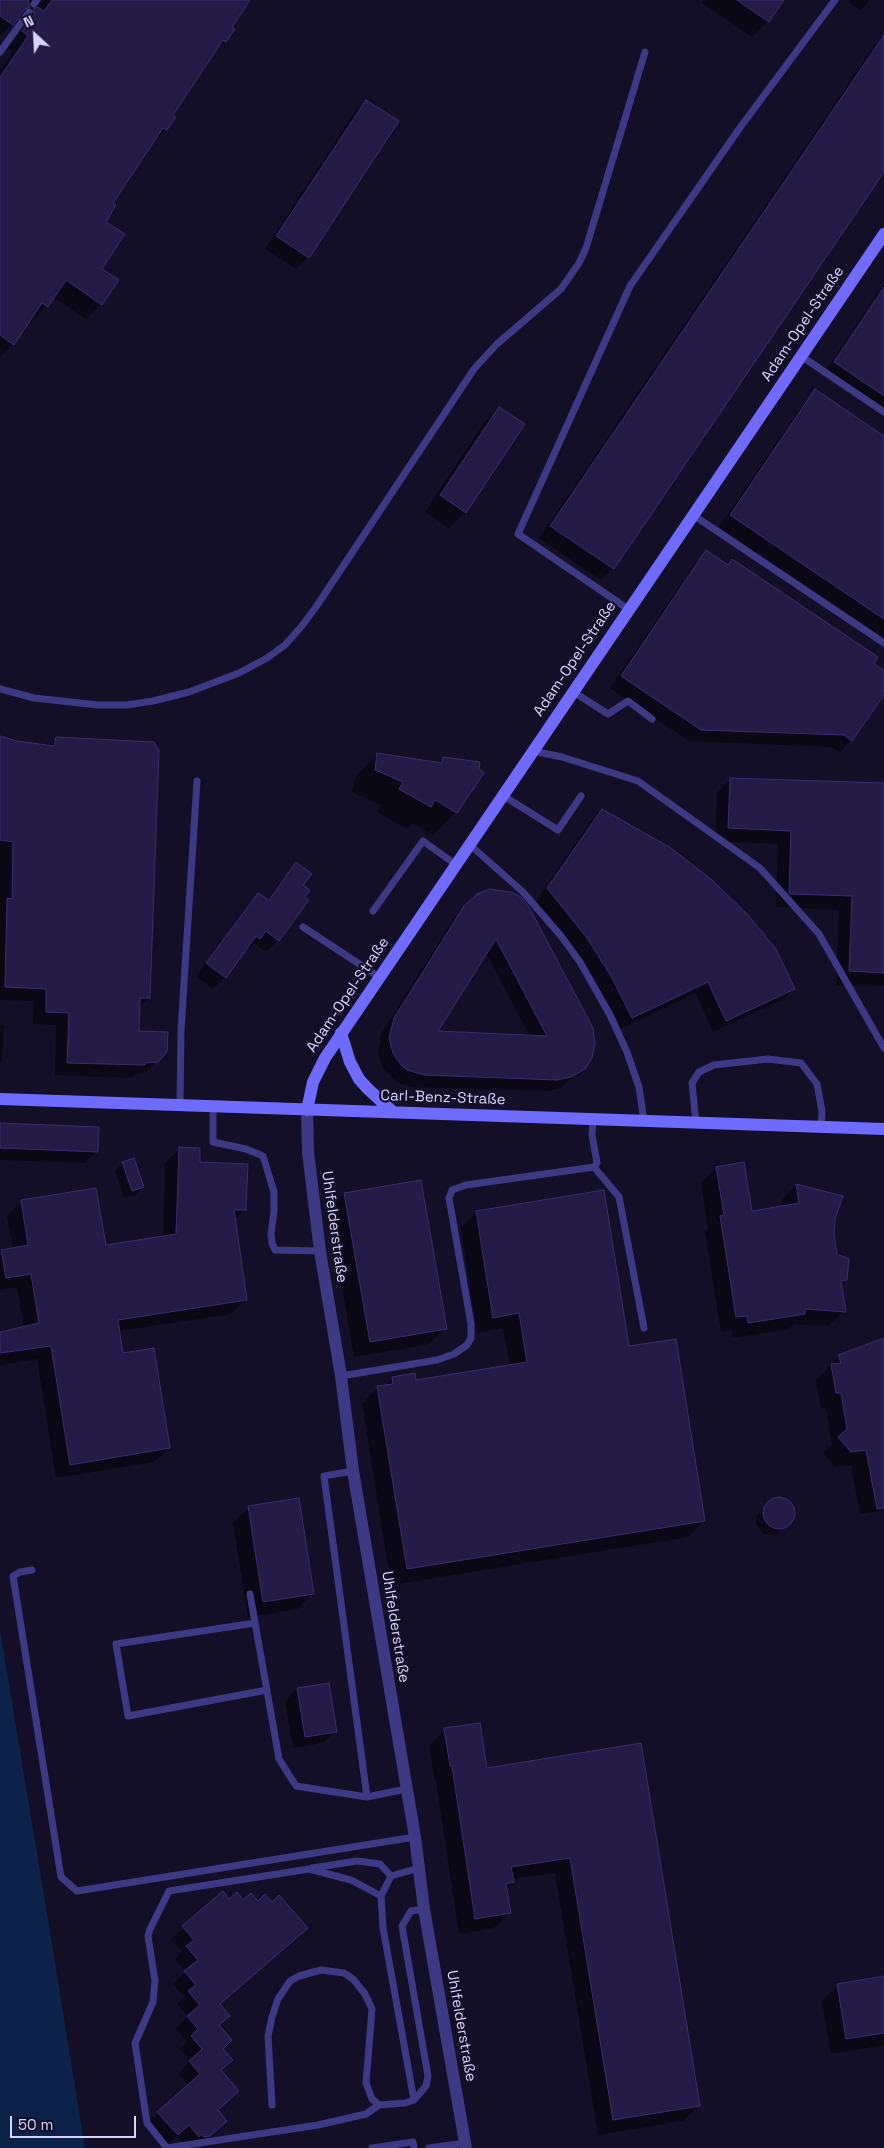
<!DOCTYPE html>
<html>
<head>
<meta charset="utf-8">
<style>
	body { margin:0 }
	#map { position:relative; width:884px; height:2148px; overflow:hidden; background:#130f26; font-family:"Space Grotesk",sans-serif }
	canvas { display:block }
	.north { position:absolute; left:10px; top:10px; width:50px; height:50px; -webkit-text-stroke:4px #130f26; paint-order:stroke; rotate:335deg; font-size:14px; font-weight:700; line-height:20px; text-align:center; color:#d9d4ff }
	.north::after { content:''; display:block; margin:auto; width:18px; height:22px; background:#d9d4ff; clip-path:polygon(50% 0,100% 100%,50% 72%,0 100%) }
	.scale { position:absolute; left:10px; top:2116px; width:126px; height:22px; box-sizing:border-box; border:2px solid #d9d4ff; border-top:0; padding-left:6px; font-size:15px; line-height:18px; white-space:nowrap; color:#d9d4ff; -webkit-text-stroke:4px #130f26; paint-order:stroke }
</style>
</head>
<body>
<div id="map">
<canvas width="884" height="2148"></canvas>
<div class="north">N</div>
<div class="scale">50 m</div>
</div>
<script>
const ctx = document.querySelector('canvas').getContext('2d');
ctx.lineJoin = 'round';
function paint(path, color) { ctx.fillStyle = color; ctx.fill(path, 'evenodd'); }
const toPath = rows => new Path2D(rows.map(r => 'M' + r).join(''));
function stroke(path, color, width, dash) { ctx.strokeStyle = color; ctx.lineWidth = width; ctx.lineCap = dash ? 'butt' : 'round'; ctx.setLineDash(dash || []); ctx.stroke(path); }
function write(font, color, halo, rows, align = 'center') {
  ctx.font = font + ' "Space Grotesk",sans-serif'; ctx.lineWidth = 4.5; ctx.setLineDash([]); ctx.textBaseline = 'middle'; ctx.strokeStyle = halo; ctx.fillStyle = color; for (const [text, x, y, turn = 0] of rows) {
    ctx.save(); ctx.translate(x, y); ctx.rotate((+turn || 0) * Math.PI / 180); ctx.textAlign = isNaN(turn) ? turn : align; if (halo) ctx.strokeText(text, 0, 0); ctx.fillText(text, 0, 0); ctx.restore();
  }
}
paint(toPath([
	[0,1629,44,1895,85,2148,0,2148]
]), '#0c2248');
paint(toPath([
	[0,0,248,0,230,27,225,41,212,54,172,115,175,117,166,130,151,145,111,203,104,222,100,269,101,304,86,319,53,297,32,321,30,320,13,344,0,357,0,71,13,52,7,47,28,16,24,11,0,36],
	[704,0,782,0,768,21,752,37,702,3],
	[851,0,869,0,861,11,849,3],
	[884,35,884,169,613,568,601,580,539,538,875,45],
	[366,101,308,257,296,269,265,249,354,113],
	[884,284,884,415,823,374],
	[816,391,884,437,884,638,719,527,804,403],
	[499,409,465,512,449,528,425,512,483,424],
	[706,552,727,566,732,560,884,672,884,692,851,740,840,752,831,747,689,741,610,688,695,564],
	[0,738,17,743,48,747,57,738,149,998,138,1008,137,1032,159,1059,146,1072,134,1075,131,1078,55,1075,56,1025,33,1024,34,1001,0,1000],
	[378,754,438,764,444,758,456,812,433,835,413,823,407,829,377,812,381,805,352,792,355,777],
	[731,779,884,784,884,986,836,985,839,910,776,907,778,844,715,841,717,793],
	[602,810,794,989,782,1000,713,1032,696,993,620,1029,599,988,575,950,536,901,590,822],
	[297,864,303,898,307,901,278,940,266,952,254,943,247,950,246,949,225,977,213,989,196,976,247,906,258,894,267,900,285,876],
	[477,895,587,1064,561,1088,547,1091,411,1087,397,1082,383,1069,378,1053,381,1034,453,920],
	[486,953,530,1036,436,1033],
	[0,1025,4,1026,2,1061,0,1063],
	[0,1124,97,1151,85,1163,0,1160],
	[180,1149,198,1163,244,1210,234,1220,246,1300,231,1314,119,1331,122,1354,169,1448,154,1462,56,1478,37,1359,0,1365,0,1331,5,1330,6,1332,24,1328,17,1287,0,1290,0,1251,13,1249,7,1216,21,1202,105,1247,163,1238,165,1163],
	[123,1163,143,1187,135,1195,124,1198,115,1171],
	[743,1164,751,1212,782,1207,781,1201,796,1185,834,1218,833,1235,835,1255,846,1280,840,1285,844,1311,829,1326,794,1324,789,1329,733,1338,732,1330,721,1332,705,1232,708,1229,701,1183,716,1168],
	[345,1194,445,1329,429,1344,354,1357,329,1210],
	[476,1212,628,1347,704,1521,688,1537,391,1585,362,1403,378,1388,384,1387,393,1378,415,1381,510,1366,503,1328,477,1333,461,1228],
	[884,1339,884,1510,860,1514,851,1465,835,1467,823,1453,832,1445,826,1408,821,1408,816,1381,839,1356],
	[774,1499,785,1500,792,1507,794,1515,792,1520,775,1535,764,1534,756,1524,757,1515],
	[249,1508,313,1593,297,1609,248,1617,233,1523],
	[328,1685,335,1731,323,1743,293,1748,285,1701,297,1689],
	[445,1730,486,1769,640,1744,699,2106,683,2121,598,2135,555,1873,512,1879,513,1882,506,1889,510,1912,494,1928,459,1934,436,1781,435,1781,429,1746],
	[223,1893,229,1900,272,1904,306,1928,219,2005,229,2016,218,2026,221,2050,231,2060,220,2071,238,2091,217,2111,226,2121,197,2148,192,2148,189,2145,187,2148,177,2136,165,2146,146,2124,189,2086,178,2074,190,2061,180,2049,187,2042,176,2029,188,2016,177,2004,185,1997,173,1984,186,1971,175,1959,182,1952,171,1939],
	[884,1977,884,2045,831,2054,822,2001,838,1985]
]), '#0007');
const building = toPath([
	[0,0,28,0,30,7,25,9,13,25,0,16,0,0],
	[52,0,250,0,232,27,235,29,226,42,223,40,173,115,176,117,167,130,163,128,113,203,116,205,106,222,125,234,102,269,119,280,102,305,66,280,48,307,42,303,14,345,0,335,0,77,28,36,22,31,34,15,33,9,38,7,44,11,52,0],
	[737,0,784,0,769,22,737,0],
	[884,35,884,172,614,569,550,526,884,35],
	[366,100,399,121,309,258,276,236,366,100],
	[884,287,884,396,834,362,884,287],
	[815,389,884,436,884,619,730,515,815,389],
	[499,407,525,424,466,513,440,495,499,407],
	[706,550,728,565,732,559,878,657,874,664,884,670,884,695,852,741,844,735,701,730,621,676,706,550],
	[0,736,17,741,54,746,56,737,154,742,159,750,150,998,140,998,139,1031,168,1032,167,1052,158,1062,145,1063,145,1065,67,1063,69,1013,46,1012,46,989,5,987,7,898,12,899,13,842,0,840,0,736],
	[377,753,442,763,443,757,480,762,479,769,484,773,457,813,435,800,431,807,399,789,403,782,375,770,377,753],
	[730,778,884,783,884,973,849,971,852,896,791,894,789,893,791,831,728,828,730,778],
	[602,809,671,848,712,880,747,914,776,949,795,989,726,1021,708,982,632,1018,611,976,587,938,547,888,602,809],
	[296,862,312,874,303,885,310,890,305,897,309,900,279,941,266,931,260,939,256,936,226,978,206,963,258,893,269,900,296,862],
	[490,889,511,892,521,897,529,907,593,1028,595,1043,592,1058,585,1069,571,1077,557,1080,424,1075,407,1070,401,1065,393,1053,389,1038,394,1018,464,906,477,894,490,889],
	[496,939,547,1036,438,1031,496,939],
	[0,1123,99,1127,98,1152,0,1148,0,1123],
	[179,1147,200,1148,200,1162,248,1164,246,1210,234,1210,247,1300,118,1320,123,1353,154,1348,170,1448,70,1465,51,1346,0,1353,0,1332,39,1323,31,1274,6,1278,1,1250,28,1245,21,1200,96,1188,106,1245,176,1234,179,1147],
	[134,1158,144,1187,132,1191,122,1162,134,1158],
	[744,1162,752,1211,799,1203,796,1184,843,1196,835,1219,834,1235,837,1254,849,1259,847,1280,841,1281,846,1312,805,1309,805,1314,748,1323,747,1316,736,1317,720,1216,724,1215,716,1167,744,1162],
	[421,1180,447,1329,370,1342,344,1193,421,1180],
	[604,1190,629,1346,676,1339,705,1521,407,1569,377,1386,393,1384,392,1377,415,1373,416,1380,527,1362,519,1313,493,1318,476,1211,604,1190],
	[884,1338,884,1508,877,1509,866,1450,851,1452,838,1437,847,1429,841,1393,836,1393,831,1364,841,1363,838,1355,884,1338],
	'763 1513a16 16 0 1 1 32 0a16 16 0 1 1-32 0Z',
	[299,1498,314,1594,263,1602,248,1506,299,1498],
	[329,1683,337,1732,305,1737,297,1688,329,1683],
	[480,1723,487,1768,641,1743,700,2106,613,2120,570,1858,511,1867,514,1882,506,1884,511,1913,475,1919,452,1766,450,1766,444,1728,480,1723],
	[223,1891,229,1899,237,1892,243,1900,251,1893,258,1901,265,1894,272,1902,279,1895,308,1928,220,2004,230,2016,219,2025,232,2040,223,2049,233,2060,221,2070,239,2091,218,2110,227,2121,210,2136,204,2137,202,2134,199,2137,189,2125,178,2135,157,2112,200,2074,189,2061,202,2049,191,2036,198,2029,187,2016,200,2005,188,1991,196,1985,184,1971,198,1960,186,1946,194,1940,182,1926,223,1891],
	[884,1976,884,2033,846,2039,837,1984,884,1976]
]);
paint(building, '#241b47');
stroke(building, '#3b2d73', 1);
stroke(toPath([
	[34,4,37,0],
	[0,52,29,12],
	[801,356,884,412],
	[693,515,884,643],
	[628,609,518,534,630,286,739,129,835,0],
	[0,689,34,698,98,705,127,705,153,701,189,692,239,673,267,658,285,645,301,627,316,607,474,369,497,344,561,289,579,263,586,248,645,52],
	[572,691,608,714,628,701,652,719],
	[533,751,562,757,638,781,760,868,819,934,884,1048],
	[502,795,558,830,581,796],
	[469,844,523,892,561,936,580,962,610,1015,627,1052,639,1087,644,1121],
	[373,911,423,841,455,864],
	[303,927,379,977],
	[180,1104,181,1030,197,781],
	[213,1106,213,1142,246,1149,263,1156,274,1192,274,1211,271,1234,272,1243,275,1250,320,1251],
	[696,1123,692,1083,699,1072,714,1065,768,1059,801,1063,817,1084,822,1111,821,1128],
	[594,1167,619,1197,644,1328],
	[341,1376,437,1360,454,1354,467,1345,471,1338,471,1324,449,1198,452,1190,466,1185,594,1167,597,1163,592,1135,593,1120],
	[353,1471,324,1476,367,1797,406,1789],
	[32,1570,20,1572,13,1576,61,1877,77,1891,415,1837],
	[250,1594,279,1759,296,1786,367,1797],
	[255,1623,116,1644,128,1716,267,1690],
	[312,1868,357,1861,380,1864,391,1876],
	[414,2100,383,1928,381,1896,391,1876,419,1868],
	[272,2105,268,2036,272,2017,278,1999,290,1981,299,1976,321,1970,344,1973,353,1979,365,1994,372,2009,366,2083,372,2099,379,2105,405,2103,414,2100,426,2086,428,2076,402,1926,411,1911,424,1909],
	[379,2105,366,2114,318,2125,167,2148,147,2123,135,2043,153,2002,155,1981,148,1936,150,1929,169,1891,309,1869,351,1880,381,1896],
	[372,2148,413,2142,414,2148],
	[429,2148,465,2143]
]), '#3d3a85', 7);
stroke(toPath([
	[307,1110,308,1152,320,1251,341,1376,353,1471,415,1837,424,1909,466,2148]
]), '#3d3a85', 12);
stroke(toPath([
	[341,1033,350,1062,359,1079,367,1088,393,1112],
	[0,1099,884,1129],
	[307,1110,313,1082,325,1058,884,234]
]), '#6f6bff', 12);
write('15px', '#d9d4ff', '#130f26', [
	["Adam-Opel-Straße",803,324,-56],
	["Adam-Opel-Straße",575,659,-56],
	["Adam-Opel-Straße",348,995,-56],
	["Carl-Benz-Straße",443,1098,2],
	["Uhlfelderstraße",334,1227,82],
	["Uhlfelderstraße",395,1627,81],
	["Uhlfelderstraße",461,2026,80]
]);
</script>
</body>
</html>
